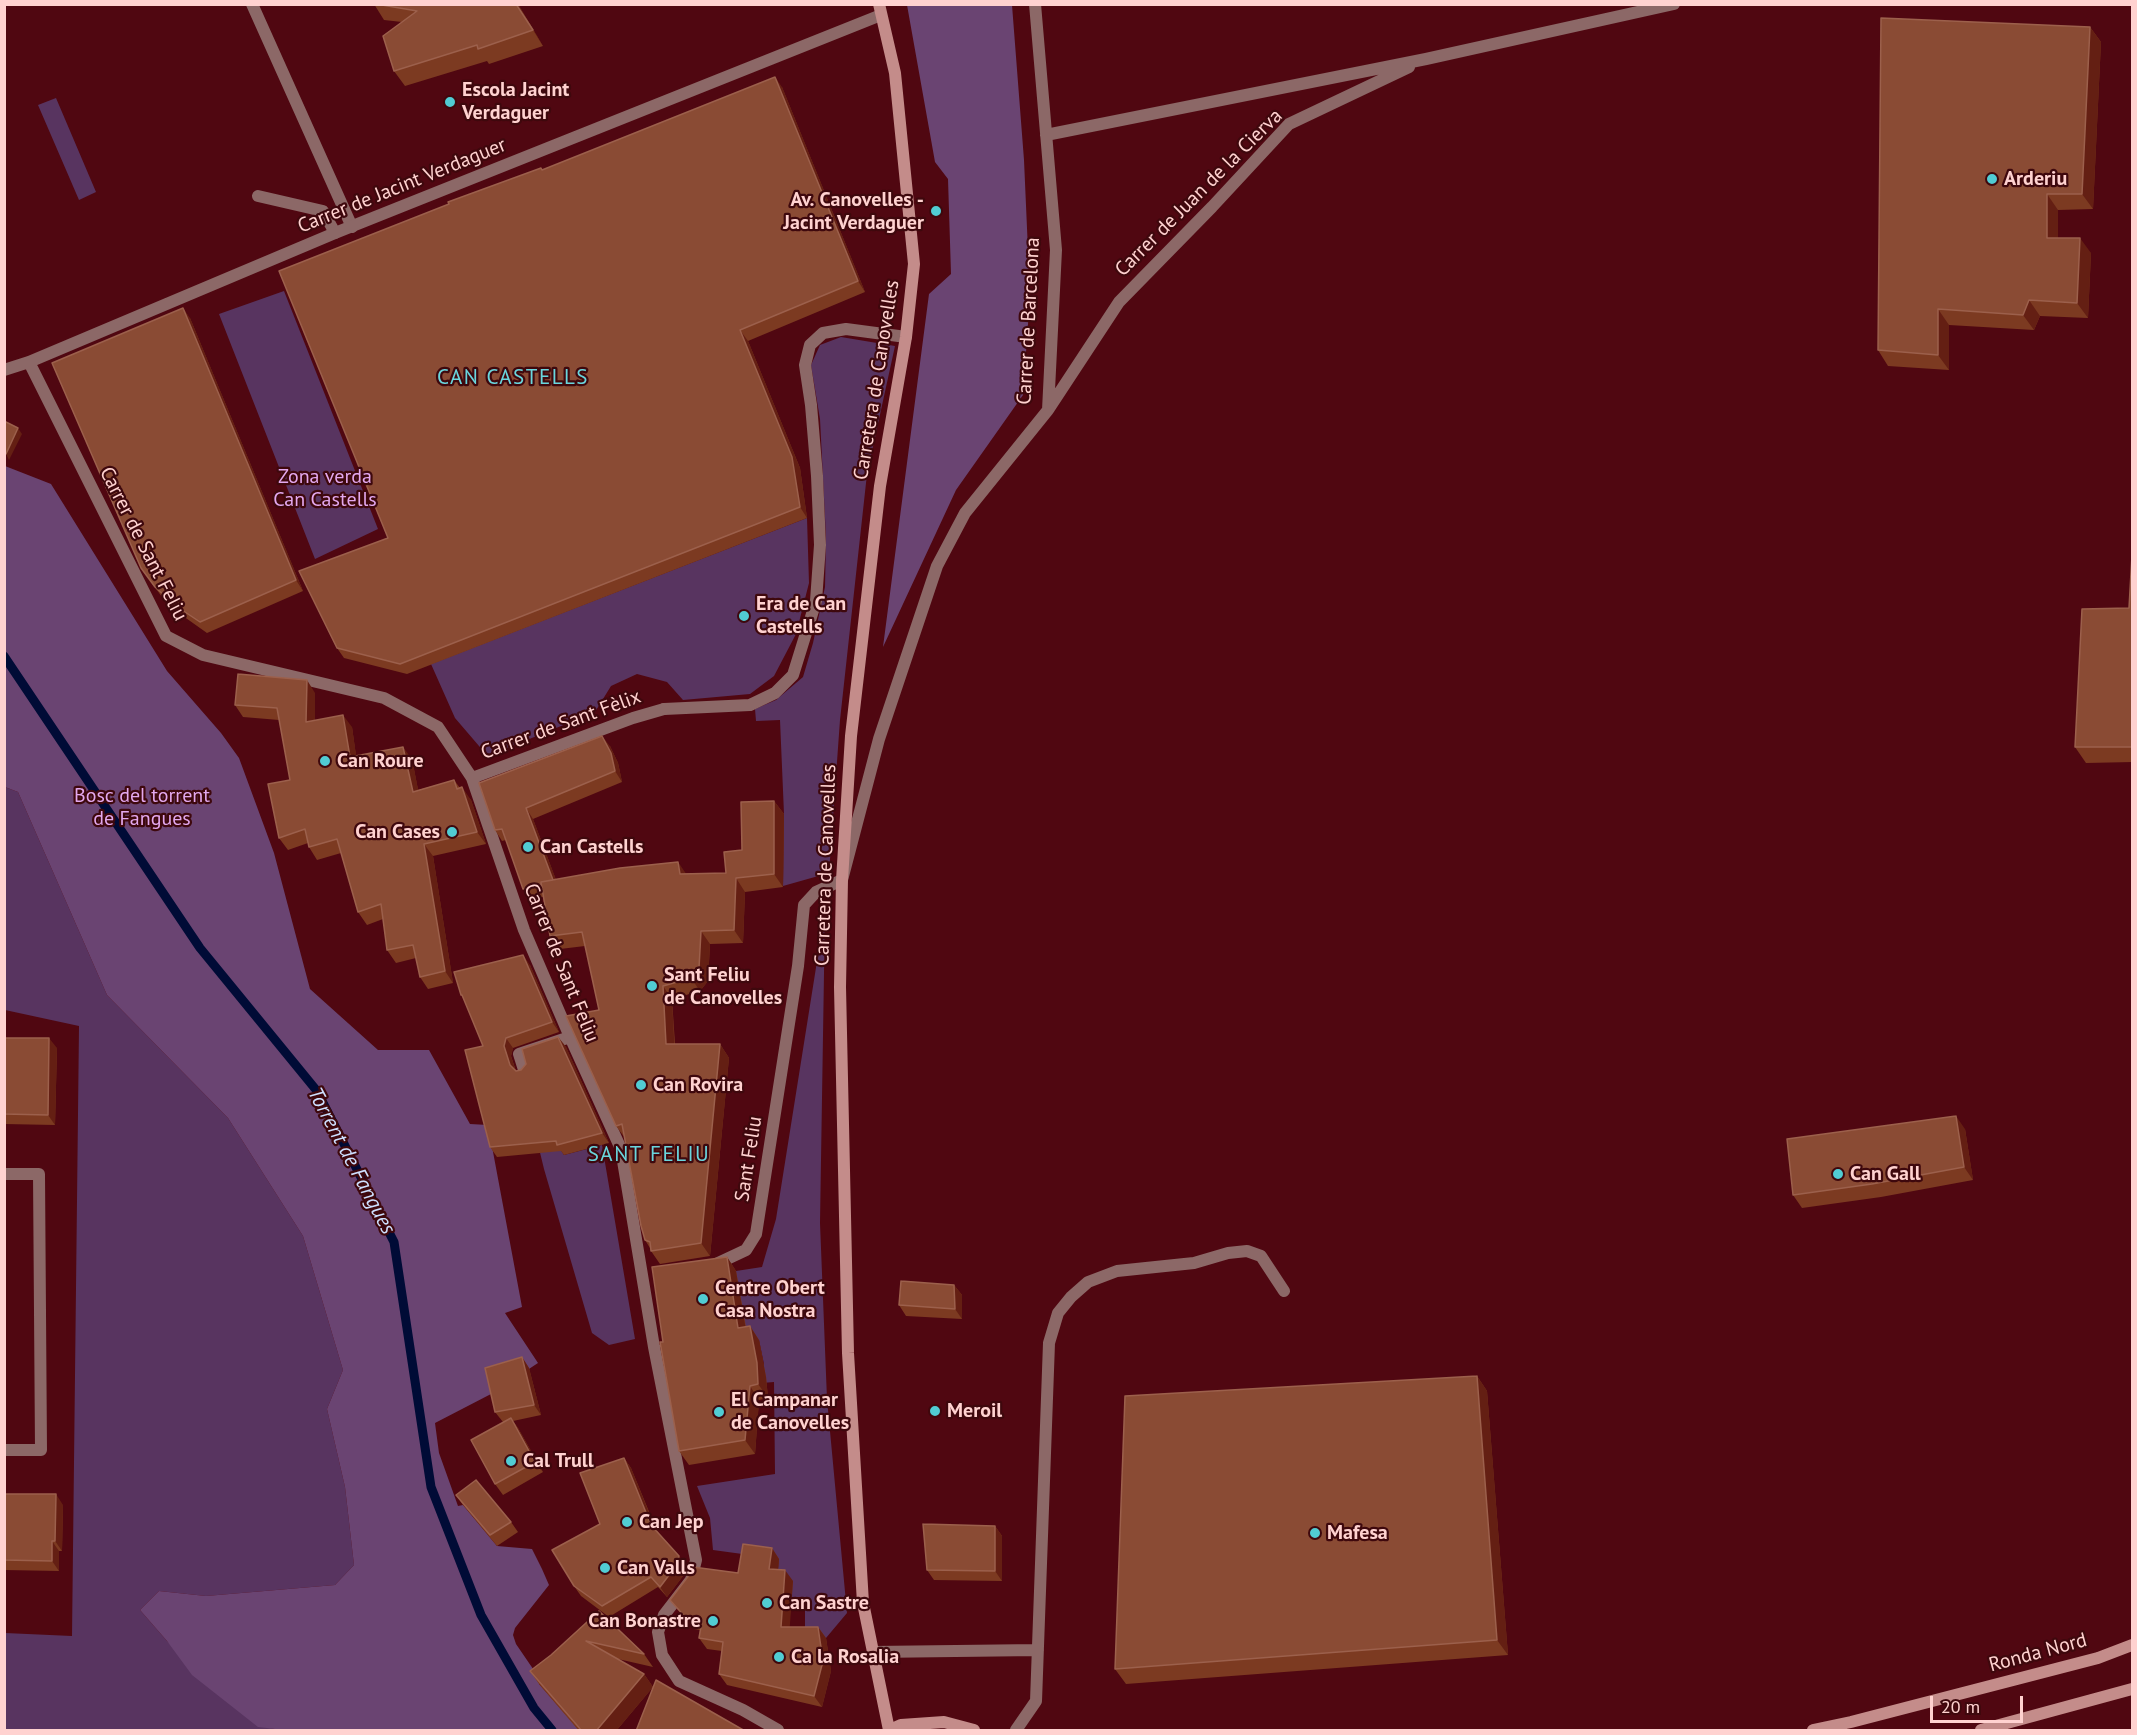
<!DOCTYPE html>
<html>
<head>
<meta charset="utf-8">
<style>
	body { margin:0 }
	#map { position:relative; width:2137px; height:1735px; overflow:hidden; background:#500711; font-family:"PT Sans",sans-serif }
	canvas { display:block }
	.frame { position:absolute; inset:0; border:6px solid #ffd2d0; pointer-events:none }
	.scale { position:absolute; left:1930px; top:1696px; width:93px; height:27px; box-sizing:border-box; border:3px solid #ffd2d0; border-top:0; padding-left:8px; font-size:18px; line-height:21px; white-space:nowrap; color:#ffd2d0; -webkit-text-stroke:4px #3e080d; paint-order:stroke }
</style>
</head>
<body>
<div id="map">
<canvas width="2137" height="1735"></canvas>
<div class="frame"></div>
<div class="scale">20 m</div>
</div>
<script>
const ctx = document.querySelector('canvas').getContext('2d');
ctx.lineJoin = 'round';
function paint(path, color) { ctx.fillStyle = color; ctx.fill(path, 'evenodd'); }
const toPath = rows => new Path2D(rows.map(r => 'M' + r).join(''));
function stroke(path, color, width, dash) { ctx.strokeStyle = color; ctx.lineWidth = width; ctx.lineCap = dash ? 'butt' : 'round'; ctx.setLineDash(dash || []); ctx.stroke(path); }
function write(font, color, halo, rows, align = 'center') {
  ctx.font = font + ' "PT Sans",sans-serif'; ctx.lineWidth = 4.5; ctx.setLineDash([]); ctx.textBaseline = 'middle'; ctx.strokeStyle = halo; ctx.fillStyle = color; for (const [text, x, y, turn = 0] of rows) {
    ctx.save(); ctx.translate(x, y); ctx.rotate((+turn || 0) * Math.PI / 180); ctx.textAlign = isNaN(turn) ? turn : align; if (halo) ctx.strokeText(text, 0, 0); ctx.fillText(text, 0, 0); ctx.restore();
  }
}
paint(toPath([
	[56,98,96,192,79,200,38,105],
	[284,291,378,529,315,559,219,314],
	[841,337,895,346,867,474,840,720,829,873,783,886,784,814,780,720,756,721,755,709,776,700,803,677,813,643,825,587,826,537,820,419,811,365,820,345],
	[807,518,809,583,796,634,774,676,750,694,683,700,667,682,637,674,611,686,595,712,493,754,485,753,455,718,431,664],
	[5,787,18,792,107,995,228,1118,303,1236,343,1370,327,1409,345,1487,354,1565,335,1585,206,1596,159,1591,140,1610,167,1641,258,1726,283,1730,5,1730,5,1633,72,1636,79,1026,5,1010],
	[825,911,820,1223,827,1399,847,1613,826,1638,805,1638,805,1597,791,1597,777,1580,779,1559,713,1550,710,1518,697,1486,775,1474,774,1382,762,1383,764,1364,759,1340,686,1353,736,1271,762,1267,776,1219],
	[539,1116,564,1155,602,1145,635,1339,609,1345,592,1333,544,1169,534,1128]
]), '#583460');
paint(toPath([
	[907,5,1012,5,1024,160,1030,296,1023,395,956,490,883,647,929,294,951,274,948,179,935,162],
	[5,466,51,484,167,671,221,733,239,758,274,853,310,989,378,1050,429,1050,470,1124,488,1125,522,1307,505,1313,538,1363,491,1394,435,1423,439,1453,458,1506,463,1505,497,1546,532,1549,542,1569,549,1585,515,1628,513,1635,516,1644,542,1682,539,1684,579,1730,283,1730,258,1727,192,1675,167,1641,140,1610,159,1591,206,1596,335,1585,354,1565,345,1487,327,1409,343,1370,303,1236,228,1118,107,995,18,792,5,787]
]), '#6a4472');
stroke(toPath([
	[4,656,200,948,317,1091,394,1242,431,1487,481,1615,534,1708,552,1730]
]), '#000b36', 9);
stroke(toPath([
	[252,4,352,227],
	[258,196,323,211,335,233],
	[664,709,750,705,775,693,793,675,816,601,820,545,817,476,811,405,805,365,810,345,823,333,846,329,906,337],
	[525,1073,519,1054,570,1037]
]), '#8c6867', 12);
stroke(toPath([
	[1046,135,1426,59,1674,4],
	[29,362,166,636,203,655,384,698,438,727,472,778,524,930,570,1037,621,1149,654,1347,696,1560,691,1580,664,1615,658,1632,662,1655,679,1681,743,1710,778,1730],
	[4,370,29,362,335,233,881,15],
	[1048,410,1119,302,1212,207,1289,124,1409,67],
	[472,778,633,718,664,709],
	[4,1174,39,1174,41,1450,4,1450],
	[714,1265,746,1250,756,1234,798,966,804,905,816,892,842,880,879,739,937,566,965,513,1048,410,1056,250,1035,4],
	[873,1652,1038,1650],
	[1016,1730,1036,1701,1049,1343,1058,1313,1071,1297,1088,1282,1117,1271,1194,1263,1228,1253,1247,1251,1261,1256,1284,1291]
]), '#8c6867', 12);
stroke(toPath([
	[879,4,895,73,914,264,906,337,880,486,851,736,842,880,840,987,848,1353,863,1603,889,1730],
	[890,1730,901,1725,944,1722,974,1730],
	[1813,1730,1851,1722,2098,1658,2132,1645],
	[1981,1730,2132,1689]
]), '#c48c8a', 12);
paint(toPath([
	[374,4,518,4,543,46,489,64,487,61,405,86,394,71,402,22,384,20],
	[2090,27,2101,42,2093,209,2058,210,2058,238,2091,253,2088,318,2040,316,2034,330,1949,325,1949,370,1888,366,1878,350],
	[782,87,865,292,748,341,800,468,807,518,407,674,344,658,337,648,388,538,541,168,543,170],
	[190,318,303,591,207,633,183,616,162,597,141,568],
	[2133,537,2133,762,2086,763,2075,747,2129,608],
	[315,693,315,720,352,727,356,756,412,759,418,790,454,780,460,788,471,800,486,844,433,856,453,983,428,989,420,977,416,958,396,963,387,950,383,919,367,925,358,912,341,853,317,860,309,847,308,843,288,850,279,838,290,780,279,720,243,717,235,705],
	[610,746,618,763,622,782,533,819,556,880,686,874,726,873,742,850,774,801,784,814,783,887,745,892,743,943,710,944,708,981,700,991,672,999,675,1044,720,1044,729,1058,710,1256,660,1264,651,1251,650,1248,645,1240,625,1138,616,1126,599,1010,585,946,560,949,550,936,543,897,530,899,523,889,506,840,502,841,495,830],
	[530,965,559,1032,513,1048,511,1056,516,1071,521,1070,558,1037,566,1047,609,1143,564,1155,561,1151,497,1157,490,1147,483,1046,465,1001,461,995],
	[4,1038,57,1048,55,1125,4,1124],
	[1965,1129,1973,1180,1881,1197,1802,1208,1793,1195],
	[727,1257,736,1271,746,1327,750,1326,759,1340,766,1377,768,1398,759,1400,755,1454,689,1465,679,1451,663,1342],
	[954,1285,962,1295,962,1319,906,1316,899,1305],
	[522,1357,529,1368,541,1415,513,1421,518,1428,543,1472,503,1495,495,1484,503,1422,495,1412],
	[1477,1376,1487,1391,1508,1655,1126,1684,1115,1669],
	[624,1458,631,1468,657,1531,679,1556,686,1567,683,1576,667,1597,658,1587,609,1617,581,1596,574,1586,600,1524],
	[4,1494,63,1505,62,1551,59,1551,59,1571,4,1570],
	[456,1495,511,1522,518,1532,497,1546,463,1505],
	[995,1526,1002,1536,1002,1581,934,1580,927,1570],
	[772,1548,779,1559,778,1570,793,1581,789,1627,818,1627,826,1638,831,1671,822,1707,727,1685,719,1674,722,1651,707,1649,699,1638,700,1630,694,1629,670,1600,738,1573],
	[599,1611,644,1654,653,1667,618,1659,644,1674,653,1687,616,1731,579,1731,539,1684,530,1671,551,1655]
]), '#7c3a21');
paint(toPath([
	[516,4,518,4,543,46,533,30],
	[2090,27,2101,42,2093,209,2082,194],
	[775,77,782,87,865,292,858,281],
	[2047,194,2058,210,2058,253,2047,238],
	[2080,238,2091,253,2088,318,2077,303],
	[2029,300,2040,316,2034,330,2023,315],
	[183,308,190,318,303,591,296,580],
	[1938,309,1949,325,1949,370,1938,355],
	[740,330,748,341,800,468,807,518,800,507],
	[18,428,22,434,9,460,6,454],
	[307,680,315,693,315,734,306,722],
	[343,715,352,727,358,769,350,757],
	[602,736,610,746,618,763,622,782,615,771],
	[403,747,412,759,421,804,413,792],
	[462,787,471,800,486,844,477,832],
	[774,801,784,814,783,887,774,874],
	[526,808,533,819,561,893,554,883],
	[424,844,433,856,453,983,445,971],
	[678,862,687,875,680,874],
	[736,878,745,892,743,943,734,930],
	[701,931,710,944,708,981,700,991,691,978],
	[523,955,530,965,559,1032,552,1022],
	[663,986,672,999,675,1057,666,1044],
	[558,1037,566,1047,609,1143,602,1133],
	[49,1038,57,1048,55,1125,48,1115],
	[506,1038,513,1048,511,1056,517,1075,510,1065,504,1046],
	[720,1044,729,1058,710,1256,701,1243],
	[1956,1116,1965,1129,1973,1180,1964,1167],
	[727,1257,736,1271,748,1342,738,1328],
	[954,1285,962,1295,962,1319,955,1309],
	[750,1326,759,1340,766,1377,768,1398,758,1384],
	[522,1357,529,1368,541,1415,534,1405],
	[1477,1376,1487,1391,1508,1655,1497,1640],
	[750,1386,759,1400,755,1454,745,1440],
	[511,1418,518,1428,543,1472,535,1462],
	[624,1458,631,1468,658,1535,651,1525],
	[56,1494,63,1505,62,1551,55,1541],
	[995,1526,1002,1536,1002,1581,995,1571],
	[52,1541,59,1551,59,1571,52,1561],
	[772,1548,779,1559,777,1580,769,1569],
	[679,1556,686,1567,683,1576,667,1597,660,1587],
	[785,1570,793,1581,789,1638,781,1627],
	[818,1627,826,1638,831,1671,822,1707,814,1696],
	[644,1674,653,1687,616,1731,596,1731]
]), '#641f13');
const building = toPath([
	[376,4,516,4,533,30,478,49,477,45,394,71,383,36,417,11,376,4],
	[1881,18,2090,27,2082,194,2047,194,2047,238,2080,238,2077,303,2029,300,2023,315,1938,309,1938,355,1878,350,1881,18],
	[775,77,858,281,740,330,792,457,800,507,400,664,337,648,299,571,388,538,279,271,449,204,448,202,541,168,542,170,775,77],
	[183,308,296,580,200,622,176,606,155,587,141,568,52,363,183,308],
	[4,421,18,428,6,454,4,454,4,421],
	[2133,537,2133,747,2075,747,2082,609,2129,608,2133,537],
	[238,674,307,680,306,722,343,715,350,757,403,747,413,792,454,780,457,789,462,787,477,832,424,844,445,971,420,977,413,945,387,950,381,904,358,912,337,839,309,847,305,829,279,838,268,784,290,780,277,708,235,705,238,674],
	[602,736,611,753,615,771,526,808,553,880,541,882,541,885,523,889,502,829,495,830,479,783,602,736],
	[774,801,774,874,736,878,734,930,701,931,699,968,691,978,663,986,666,1044,720,1044,701,1243,651,1251,650,1242,645,1240,641,1226,622,1124,616,1126,566,1016,599,1010,582,932,550,936,541,882,620,868,678,862,680,874,726,873,724,852,742,850,741,802,774,801],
	[523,955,552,1022,506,1038,504,1046,510,1065,516,1071,521,1070,526,1064,522,1049,558,1037,602,1133,557,1145,556,1141,490,1147,465,1050,483,1046,462,995,461,995,454,972,523,955],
	[4,1038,49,1038,48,1115,4,1114,4,1038],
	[1956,1116,1964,1167,1872,1184,1793,1195,1787,1139,1956,1116],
	[727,1257,738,1328,750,1326,757,1363,758,1384,750,1386,745,1440,679,1451,660,1342,663,1342,652,1267,727,1257],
	[901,1281,954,1285,955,1309,899,1305,901,1281],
	[522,1357,534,1405,495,1412,485,1368,522,1357],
	[1477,1376,1497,1640,1115,1669,1125,1396,1477,1376],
	[511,1418,535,1462,495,1484,471,1440,511,1418],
	[624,1458,651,1525,679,1556,676,1566,660,1587,651,1577,602,1606,574,1586,552,1550,600,1524,580,1473,624,1458],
	[476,1480,511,1522,490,1535,456,1495,476,1480],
	[4,1494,56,1494,55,1541,52,1541,52,1561,4,1560,4,1494],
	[923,1524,995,1526,995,1571,927,1570,923,1524],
	[743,1544,772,1548,769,1569,785,1570,781,1627,818,1627,823,1661,814,1696,719,1674,723,1642,699,1638,702,1621,686,1618,670,1600,690,1574,693,1567,738,1573,743,1544],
	[599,1611,644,1654,586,1641,644,1674,596,1731,582,1731,530,1671,551,1655,599,1611],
	[656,1680,745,1731,636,1731,656,1680]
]);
paint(building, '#8a4b34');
stroke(building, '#9c604c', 1.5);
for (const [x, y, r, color] of [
	[450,102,6,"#51ccd3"],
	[1992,179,6,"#51ccd3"],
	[936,211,6,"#51ccd3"],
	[744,616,6,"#51ccd3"],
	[325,761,6,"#51ccd3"],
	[452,832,6,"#51ccd3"],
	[528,847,6,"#51ccd3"],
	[652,986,6,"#51ccd3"],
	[641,1085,6,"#51ccd3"],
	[1838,1174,6,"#51ccd3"],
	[703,1299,6,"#51ccd3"],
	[935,1411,6,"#51ccd3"],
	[719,1412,6,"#51ccd3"],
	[511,1461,6,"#51ccd3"],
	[627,1522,6,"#51ccd3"],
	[1315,1533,6,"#51ccd3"],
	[605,1568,6,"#51ccd3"],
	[767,1603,6,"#51ccd3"],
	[713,1621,6,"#51ccd3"],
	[779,1657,6,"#51ccd3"]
]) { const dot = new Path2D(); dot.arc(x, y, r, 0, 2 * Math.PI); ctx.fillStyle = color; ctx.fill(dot); stroke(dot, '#3e080d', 2); }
write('bold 20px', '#ffd2d0', '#3e080d', [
	["Escola Jacint",462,90],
	["Verdaguer",462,113],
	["Arderiu",2004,179],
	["Av. Canovelles -",924,200,"right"],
	["Jacint Verdaguer",924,223,"right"],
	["Era de Can",756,604],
	["Castells",756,627],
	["Can Roure",337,761],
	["Can Cases",440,832,"right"],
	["Can Castells",540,847],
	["Sant Feliu",664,975],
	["de Canovelles",664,998],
	["Can Rovira",653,1085],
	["Can Gall",1850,1174],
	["Centre Obert",715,1288],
	["Casa Nostra",715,1311],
	["El Campanar",731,1400],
	["de Canovelles",731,1423],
	["Meroil",947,1411],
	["Cal Trull",523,1461],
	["Can Jep",639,1522],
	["Mafesa",1327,1533],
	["Can Valls",617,1568],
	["Can Sastre",779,1603],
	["Can Bonastre",701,1621,"right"],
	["Ca la Rosalia",791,1657]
], 'left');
write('20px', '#ffd2d0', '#3e080d', [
	["Carrer de Jacint Verdaguer",402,186,-22],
	["Carrer de Juan de la Cierva",1199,193,-45],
	["Carrer de Barcelona",1029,321,-87],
	["Carretera de Canovelles",877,380,-81],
	["Carrer de Sant Feliu",143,544,63],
	["Carrer de Sant Fèlix",561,725,-20],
	["Carretera de Canovelles",826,865,-88],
	["Carrer de Sant Feliu",561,963,68],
	["Sant Feliu",749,1159,-81],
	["Ronda Nord",2038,1653,-15]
]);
write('20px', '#e3a8ef', '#3e080d', [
	["Zona verda",325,477],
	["Can Castells",325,500],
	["Bosc del torrent",142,796],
	["de Fangues",142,819]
]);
ctx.letterSpacing = '1.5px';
write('21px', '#6ad6dd', '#3e080d', [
	["CAN CASTELLS",513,378],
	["SANT FELIU",649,1155]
]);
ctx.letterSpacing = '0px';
write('italic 21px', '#cee0ff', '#3e080d', [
	["Torrent de Fangues",351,1161,62]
]);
</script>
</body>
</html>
